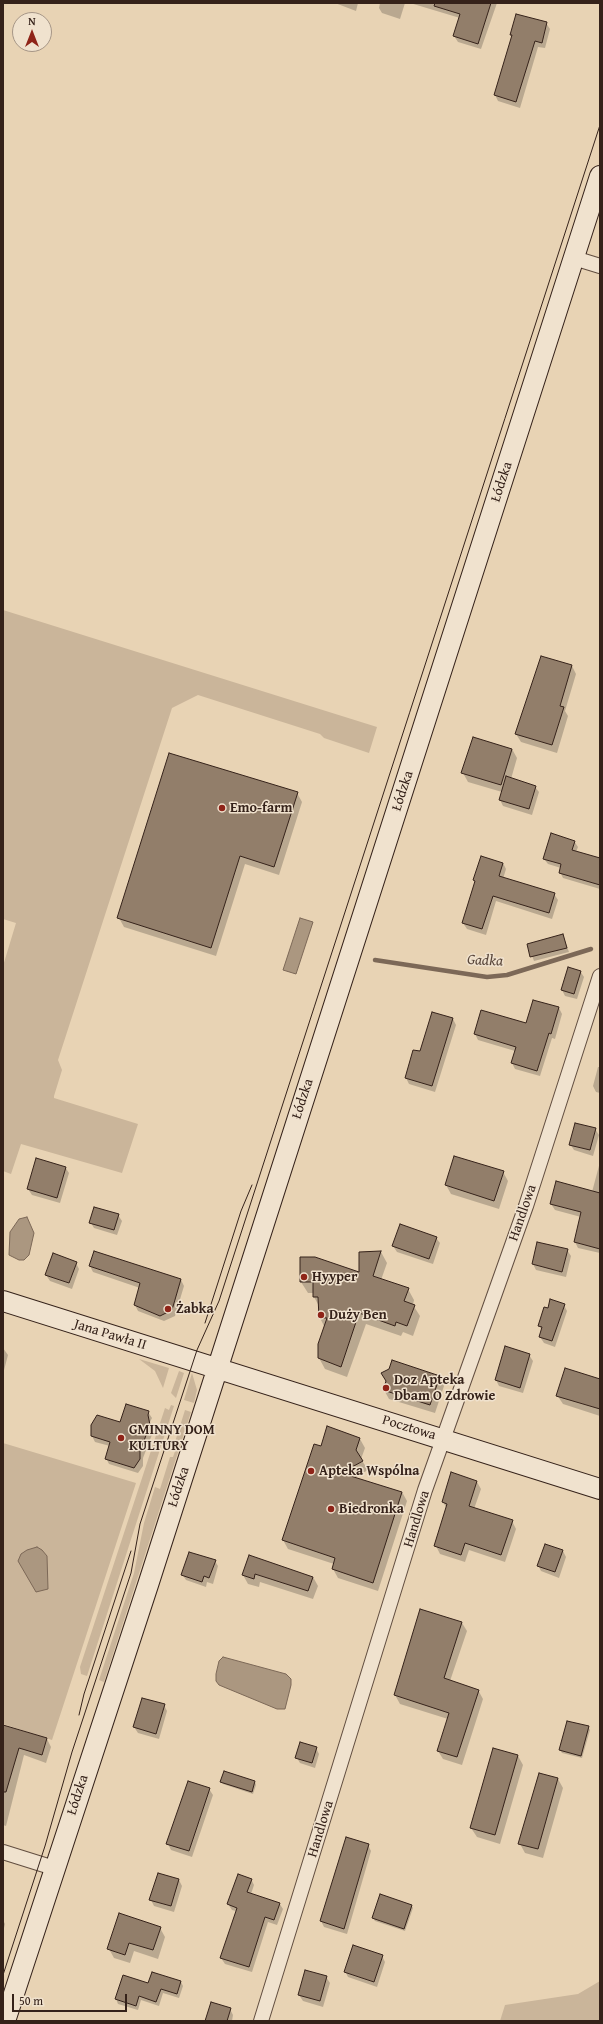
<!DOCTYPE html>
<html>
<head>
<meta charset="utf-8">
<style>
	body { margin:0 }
	#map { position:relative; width:603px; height:2024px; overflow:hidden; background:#e8d3b4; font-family:"Gentium Book Plus",serif }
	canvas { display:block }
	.frame { position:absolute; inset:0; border:4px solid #35221a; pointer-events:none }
	.north { position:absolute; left:12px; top:12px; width:40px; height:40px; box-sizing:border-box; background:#f0e2ce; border:1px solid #a59586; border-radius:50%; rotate:0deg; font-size:11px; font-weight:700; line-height:16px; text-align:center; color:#35221a }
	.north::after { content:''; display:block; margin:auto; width:14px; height:18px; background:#8f2418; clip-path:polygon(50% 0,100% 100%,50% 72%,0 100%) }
	.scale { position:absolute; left:12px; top:1994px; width:115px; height:18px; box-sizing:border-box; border:2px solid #35221a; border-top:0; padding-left:5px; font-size:12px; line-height:14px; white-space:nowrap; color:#35221a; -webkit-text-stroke:3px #f0e2ce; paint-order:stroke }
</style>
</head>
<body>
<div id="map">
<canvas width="603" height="2024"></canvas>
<div class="frame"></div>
<div class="north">N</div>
<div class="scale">50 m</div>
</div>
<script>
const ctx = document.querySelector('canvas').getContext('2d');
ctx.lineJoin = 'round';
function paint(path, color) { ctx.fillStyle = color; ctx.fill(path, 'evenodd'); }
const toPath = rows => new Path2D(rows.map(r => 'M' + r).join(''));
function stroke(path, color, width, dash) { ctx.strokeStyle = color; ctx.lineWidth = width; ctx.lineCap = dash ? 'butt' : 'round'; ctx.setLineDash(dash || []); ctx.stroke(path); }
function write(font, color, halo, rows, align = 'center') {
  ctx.font = font + ' "Gentium Book Plus",serif'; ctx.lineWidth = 3; ctx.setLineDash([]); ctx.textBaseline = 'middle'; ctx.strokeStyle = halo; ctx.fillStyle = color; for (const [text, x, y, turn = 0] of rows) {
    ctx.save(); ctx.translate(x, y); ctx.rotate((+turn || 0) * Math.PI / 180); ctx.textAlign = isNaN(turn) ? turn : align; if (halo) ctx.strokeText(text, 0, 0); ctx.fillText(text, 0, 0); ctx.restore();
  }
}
paint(toPath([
	[3,610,377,727,369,753,324,738,320,734,198,695,172,708,58,1060,62,1070,54,1096,54,1098,138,1124,122,1173,21,1144,11,1174,3,1171,3,966,16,923,3,919],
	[139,1359,169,1368,163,1388,155,1371],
	[179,1371,184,1373,176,1398,171,1393],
	[192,1373,197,1390,194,1403,184,1400],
	[171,1405,174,1406,87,1676,81,1674,80,1667,165,1408,169,1410],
	[185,1410,191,1412,104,1682,99,1680,134,1573,144,1523,155,1487,160,1489,170,1457,173,1457,178,1443,175,1442],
	[3,1443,136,1483,52,1740,3,1724],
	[600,1981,600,2021,500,2021,505,2005,578,1994]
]), '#cab59a');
const water = toPath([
	[300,918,313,922,296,974,283,970,300,918],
	[27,1217,34,1233,29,1255,24,1260,19,1260,9,1255,10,1232,19,1219,27,1217],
	[37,1547,42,1550,47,1556,48,1589,36,1592,18,1561,21,1554,27,1550,37,1547],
	[223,1657,286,1674,291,1679,291,1685,285,1709,277,1709,219,1685,216,1681,216,1674,219,1661,223,1657]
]);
paint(water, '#ab9780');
stroke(water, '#7c6857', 1);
paint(toPath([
	[335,3,358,3,356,11],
	[380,3,405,3,400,19,382,13,379,8],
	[410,3,497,3,481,49,458,42,454,36,460,18],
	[546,23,550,29,545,48,538,47,520,108,498,101,495,95,512,37,511,35],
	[542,657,572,666,576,674,565,711,568,716,557,753,521,742,516,734],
	[512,749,517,758,511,779,535,787,539,792,532,815,503,806,500,800,502,792,468,782,463,773],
	[297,793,302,802,279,875,245,864,216,956,124,927,119,918],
	[574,841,578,847,576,852,600,859,600,889,563,878,560,872,561,868,548,864,544,859],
	[503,863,506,869,503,879,554,894,558,900,552,919,496,901,486,935,467,929,463,923,476,883,474,880],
	[563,935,569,952,534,961,528,945],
	[580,971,584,977,577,999,565,996,562,990],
	[559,1008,562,1014,555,1039,552,1038,540,1076,515,1069,512,1063,515,1051,478,1040,475,1034,527,1024],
	[453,1019,456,1025,435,1092,409,1084,406,1078,420,1053],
	[598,1067,600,1067,600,1093,596,1092,593,1086],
	[595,1129,599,1135,593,1156,574,1150,570,1144],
	[600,1162,600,1253,578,1248,575,1242,581,1217,555,1210,551,1204,592,1192],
	[65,1167,69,1173,60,1203,32,1195,28,1189],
	[503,1172,508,1181,499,1209,451,1194,446,1185],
	[118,1215,122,1221,117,1235,94,1228,91,1223],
	[436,1238,440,1243,433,1264,397,1252,393,1246],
	[567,1250,571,1256,566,1277,536,1270,533,1264],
	[94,1252,181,1280,184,1286,175,1316,164,1321,138,1311,135,1305,140,1288,93,1272,90,1266],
	[381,1252,387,1263,381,1280,408,1289,414,1300,413,1305,420,1316,413,1336,403,1332,401,1336,366,1324,347,1377,325,1369,319,1358,325,1328,320,1318,319,1306,314,1297,314,1293,308,1293,301,1282,360,1274,360,1253],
	[76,1263,79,1269,72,1289,50,1281,46,1275],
	[564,1305,567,1311,555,1347,544,1343,540,1337,542,1331,539,1325,548,1309],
	[3,1348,8,1355,3,1374],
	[506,1348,529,1355,533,1361,523,1393,499,1386,496,1380],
	[439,1377,444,1386,435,1413,389,1399,384,1390],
	[600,1380,600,1416,563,1404,557,1395],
	[148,1412,152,1418,150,1422,153,1432,143,1458,143,1466,138,1473,109,1464,106,1458,110,1446,95,1442,92,1436],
	[360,1439,365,1448,361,1459,368,1470,354,1478,402,1492,407,1501,378,1591,338,1578,333,1569,334,1564,288,1549,283,1540,321,1447],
	[477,1482,481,1489,474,1509,512,1521,516,1529,505,1562,469,1550,465,1562,440,1554,436,1546,447,1509,443,1502],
	[546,1545,563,1551,566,1557,559,1578,541,1571,538,1565],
	[249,1556,313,1577,318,1586,313,1599,260,1582,259,1587,248,1584,243,1575],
	[215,1561,218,1566,213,1584,207,1582,206,1587,186,1580,182,1574],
	[462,1623,467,1631,450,1681,478,1690,483,1699,462,1765,443,1759,438,1751,448,1719,400,1704,395,1695],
	[164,1705,167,1711,159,1739,138,1733,134,1727],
	[3,1726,47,1739,51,1747,46,1763,24,1755,6,1826,3,1825],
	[588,1727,590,1730,582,1758,562,1753,560,1750],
	[316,1748,319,1754,315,1768,300,1763,297,1758],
	[518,1756,523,1765,500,1844,477,1837,471,1828],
	[540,1774,558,1779,563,1788,543,1858,525,1853,520,1844],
	[221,1782,255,1782,256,1785,253,1794,223,1784],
	[209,1789,213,1795,192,1857,171,1850,168,1844],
	[368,1845,371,1851,347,1934,324,1927,321,1921],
	[251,1879,254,1885,251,1894,279,1903,283,1909,277,1925,268,1922,252,1972,225,1964,221,1958,236,1911,232,1910,228,1904],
	[179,1880,182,1886,174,1912,154,1906,151,1900],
	[411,1905,413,1908,405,1931,375,1921,373,1918],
	[3,1920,5,1924,3,1932],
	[160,1928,165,1937,158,1959,134,1951,130,1963,114,1958,109,1949],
	[382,1956,385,1962,377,1987,348,1977,345,1971],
	[152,1973,181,1982,183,1986,179,1998,163,1993,159,2006,141,2000,138,2010,118,2004,116,1999,123,1976,149,1984],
	[326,1977,330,1983,323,2007,303,2001,299,1995],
	[230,2009,233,2015,232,2021,206,2021]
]), '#0003');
stroke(toPath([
	[375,960,487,977,507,975,591,949]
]), '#7c6857', 4.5);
const building = toPath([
	[435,3,491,3,478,44,453,36,460,14,434,6,435,3],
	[516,14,547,22,542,43,535,41,516,102,494,95,512,35,510,35,516,14],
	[541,656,572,665,560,706,564,707,552,745,515,734,541,656],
	[473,737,512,749,501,785,461,773,473,737],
	[169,753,298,792,274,867,240,856,211,948,117,918,169,753],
	[506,776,536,786,529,809,499,800,506,776],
	[551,833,575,841,572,850,600,858,600,885,559,873,561,864,543,859,551,833],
	[481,856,503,863,499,876,555,893,549,913,493,896,482,929,462,923,475,881,473,880,481,856],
	[563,934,567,948,530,957,527,944,563,934],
	[568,967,581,971,574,994,561,990,568,967],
	[533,1000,559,1007,551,1034,549,1033,537,1071,511,1063,516,1047,474,1034,481,1010,526,1023,533,1000],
	[432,1012,453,1018,432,1086,405,1078,413,1050,420,1051,432,1012],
	[575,1123,596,1128,590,1150,569,1145,575,1123],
	[454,1156,504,1171,494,1201,445,1185,454,1156],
	[36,1158,66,1167,57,1198,27,1189,36,1158],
	[556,1181,600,1193,600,1249,574,1242,581,1212,550,1204,556,1181],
	[94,1207,119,1214,114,1230,89,1223,94,1207],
	[400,1224,437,1237,429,1259,392,1246,400,1224],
	[537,1242,568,1249,562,1272,532,1264,537,1242],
	[94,1251,181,1279,172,1310,160,1316,134,1305,140,1283,89,1266,94,1251],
	[381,1251,373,1276,409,1288,404,1301,415,1305,407,1326,396,1322,395,1326,359,1313,341,1367,318,1358,318,1344,327,1318,319,1318,318,1297,313,1297,313,1282,300,1282,300,1257,315,1257,359,1272,359,1252,381,1251],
	[53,1253,77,1262,69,1283,45,1275,53,1253],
	[550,1299,565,1304,552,1341,539,1337,542,1327,538,1326,544,1307,548,1308,550,1299],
	[505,1346,530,1354,520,1388,495,1380,505,1346],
	[392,1360,440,1376,430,1405,383,1390,386,1381,381,1373,389,1369,392,1360],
	[565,1368,600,1379,600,1409,556,1396,565,1368],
	[126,1404,149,1411,148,1415,150,1425,140,1451,140,1459,134,1468,105,1459,110,1442,91,1436,91,1425,97,1415,120,1422,126,1404],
	[327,1426,360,1438,356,1450,363,1461,341,1473,402,1492,373,1583,332,1569,335,1558,282,1540,314,1444,321,1446,327,1426],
	[451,1472,477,1481,469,1506,513,1520,501,1555,465,1543,461,1555,434,1546,447,1504,442,1502,451,1472],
	[545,1544,563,1550,555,1572,537,1566,545,1544],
	[189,1552,216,1560,209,1578,204,1576,202,1582,181,1575,189,1552],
	[249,1555,313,1577,308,1591,255,1574,254,1579,242,1575,249,1555],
	[420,1609,462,1622,444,1678,479,1690,457,1757,437,1751,449,1713,394,1695,420,1609],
	[142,1698,165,1704,156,1734,133,1727,142,1698],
	[567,1721,589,1726,581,1756,559,1750,567,1721],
	[3,1725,47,1738,42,1755,19,1748,6,1792,3,1792,3,1725],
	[300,1742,317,1747,312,1763,295,1758,300,1742],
	[493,1748,518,1755,495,1835,470,1828,493,1748],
	[224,1771,255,1781,252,1792,220,1782,224,1771],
	[539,1773,558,1778,538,1849,518,1844,539,1773],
	[188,1781,210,1788,189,1851,166,1844,188,1781],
	[346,1837,369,1844,344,1929,320,1921,346,1837],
	[158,1873,179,1879,171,1906,149,1900,158,1873],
	[238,1874,252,1879,247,1892,280,1903,274,1920,265,1917,249,1967,220,1958,237,1908,227,1904,238,1874],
	[380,1894,412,1905,404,1929,372,1918,380,1894],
	[119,1913,161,1927,153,1950,129,1943,125,1955,107,1949,119,1913],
	[353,1945,383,1955,374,1982,344,1972,353,1945],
	[305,1970,327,1976,320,2001,298,1995,305,1970],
	[152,1972,181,1981,177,1994,161,1989,156,2002,139,1996,136,2006,115,1999,123,1975,148,1983,152,1972],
	[211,2002,231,2008,227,2021,205,2021,211,2002]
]);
paint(building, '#927e6a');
stroke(building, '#35221a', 1);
const street = toPath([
	[574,258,600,266],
	[3,1852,54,1868],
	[261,2021,425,1490,526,1206,600,976]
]);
const secondary = toPath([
	[3,1301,600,1489],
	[5,2021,148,1585,600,176]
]);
stroke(street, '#624e40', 16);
stroke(secondary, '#35221a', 22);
stroke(street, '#f0e2ce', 14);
stroke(secondary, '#f0e2ce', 20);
stroke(toPath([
	[205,1323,241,1211,252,1185],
	[79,1715,84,1694,131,1551],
	[3,1975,45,1846,72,1752,131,1573,140,1524,197,1350,219,1301,600,125]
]), '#35221a', 1);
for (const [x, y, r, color] of [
	[222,808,4,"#8f2418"],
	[304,1277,4,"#8f2418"],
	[168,1309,4,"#8f2418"],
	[321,1315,4,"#8f2418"],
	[386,1388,4,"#8f2418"],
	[121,1438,4,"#8f2418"],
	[311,1471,4,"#8f2418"],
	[331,1509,4,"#8f2418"]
]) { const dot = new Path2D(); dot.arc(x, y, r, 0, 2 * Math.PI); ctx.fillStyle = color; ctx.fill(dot); stroke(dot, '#f0e2ce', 1.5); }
write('14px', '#35221a', '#f0e2ce', [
	["Łódzka",502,482,-72],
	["Łódzka",403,791,-72],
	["Łódzka",303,1099,-72],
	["Handlowa",523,1213,-71],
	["Jana Pawła II",110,1335,17],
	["Pocztowa",409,1428,17],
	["Łódzka",179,1487,-72],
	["Handlowa",417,1519,-73],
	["Łódzka",78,1795,-72],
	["Handlowa",321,1829,-73]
]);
write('bold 14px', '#35221a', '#f0e2ce', [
	["Emo-farm",230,808],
	["Hyyper",312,1277],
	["Żabka",176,1309],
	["Duży Ben",329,1315],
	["Doz Apteka",394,1380],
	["Dbam O Zdrowie",394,1396],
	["GMINNY DOM",129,1430],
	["KULTURY",129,1446],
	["Apteka Wspólna",319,1471],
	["Biedronka",339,1509]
], 'left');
write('italic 15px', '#584539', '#f0e2ce', [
	["Gadka",485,961,2]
]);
</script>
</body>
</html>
